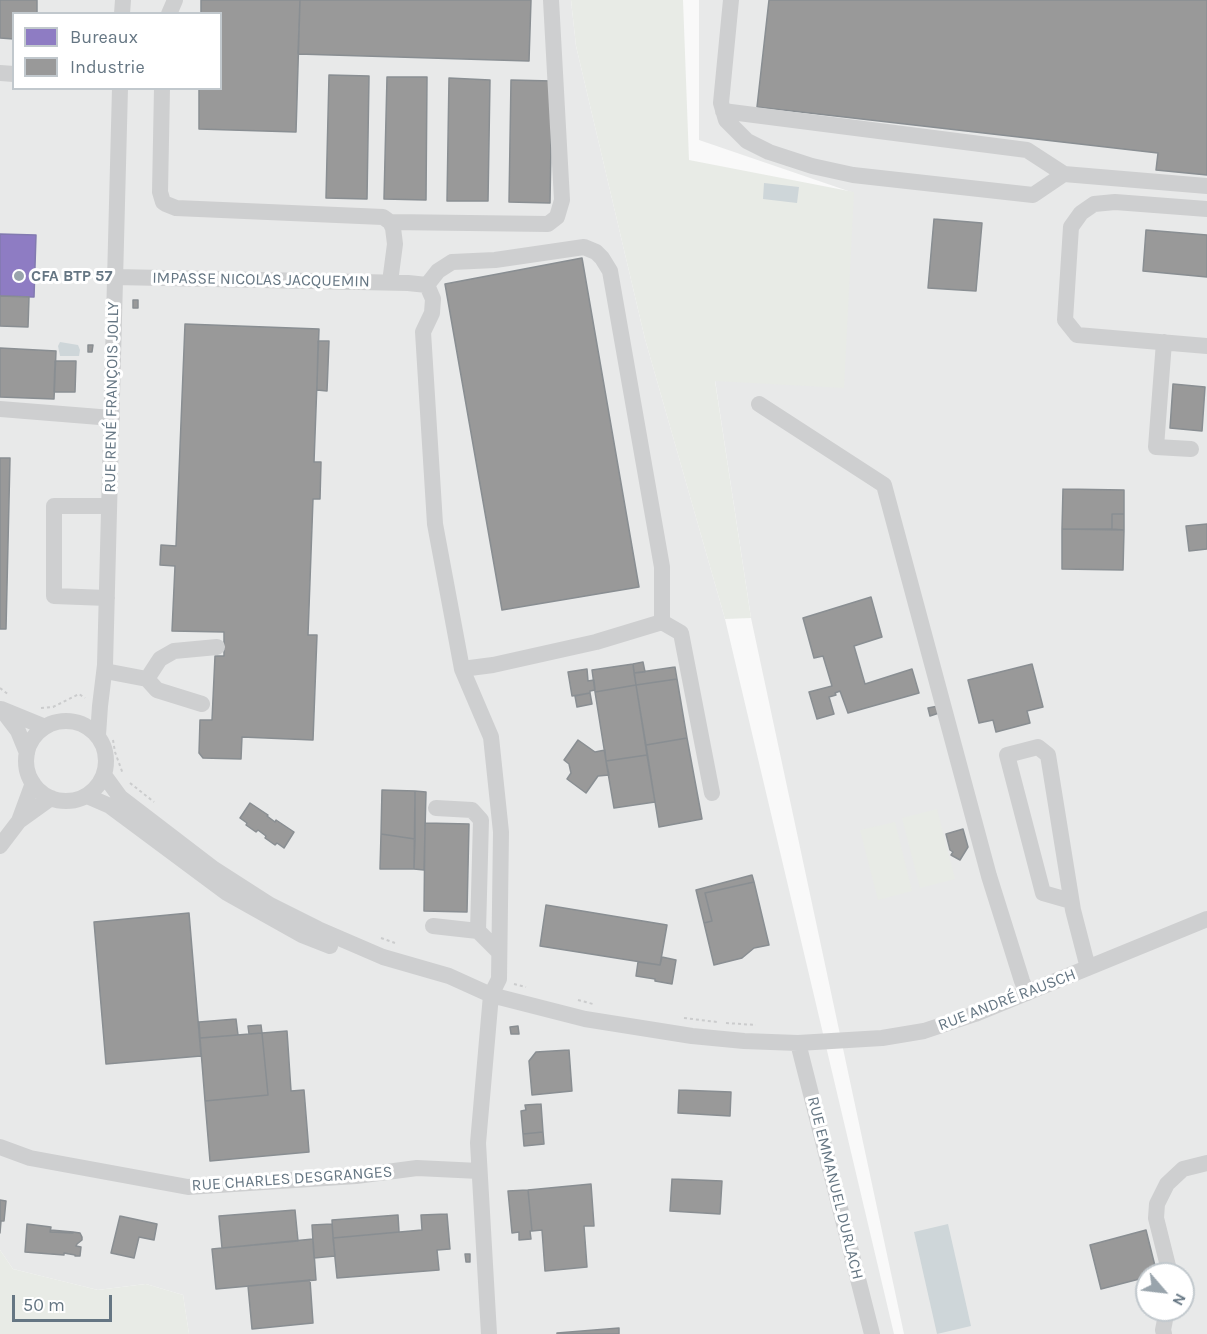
<!DOCTYPE html>
<html>
<head>
<meta charset="utf-8">
<style>
	body { margin:0 }
	#map { position:relative; width:1207px; height:1334px; overflow:hidden; background:#f9f9f9; font-family:Karla,sans-serif }
	canvas { display:block }
	.legend { position:absolute; left:12px; top:12px; width:210px; height:78px; box-sizing:border-box; background:#fff; border:2px solid #c1c8cd; margin:0; padding:8px 10px; list-style:none; font-size:18px; color:#657683 }
	.legend li { display:flex; align-items:center; gap:12px; height:30px }
	.legend b { width:30px; border:2px solid #c1c8cd }
	.north { position:absolute; left:1135px; top:1262px; width:60px; height:60px; box-sizing:border-box; background:#fff; border:2px solid #c1c8cd; border-radius:50%; rotate:118deg; font-size:16px; font-weight:700; line-height:24px; text-align:center; color:#657683 }
	.north::after { content:''; display:block; margin:auto; width:21px; height:27px; background:#99a4ac; clip-path:polygon(50% 0,100% 100%,50% 72%,0 100%) }
	.scale { position:absolute; left:12px; top:1295px; width:100px; height:27px; box-sizing:border-box; border:3px solid #657683; border-top:0; padding-left:8px; font-size:18px; line-height:21px; white-space:nowrap; color:#657683; -webkit-text-stroke:4px #fff; paint-order:stroke }
</style>
</head>
<body>
<div id="map">
<canvas width="1207" height="1334"></canvas>
<ul class="legend">
<li><b style="height:16px;background:#8e7cc3"></b>Bureaux</li>
<li><b style="height:16px;background:#999"></b>Industrie</li>
</ul>
<div class="north">N</div>
<div class="scale">50 m</div>
</div>
<script>
const ctx = document.querySelector('canvas').getContext('2d');
ctx.lineJoin = 'round';
function paint(path, color) { ctx.fillStyle = color; ctx.fill(path, 'evenodd'); }
const toPath = rows => new Path2D(rows.map(r => 'M' + r).join(''));
function stroke(path, color, width, dash) { ctx.strokeStyle = color; ctx.lineWidth = width; ctx.lineCap = dash ? 'butt' : 'round'; ctx.setLineDash(dash || []); ctx.stroke(path); }
function write(font, color, halo, rows, align = 'center') {
  ctx.font = font + ' Karla,sans-serif'; ctx.lineWidth = 6; ctx.setLineDash([]); ctx.textBaseline = 'middle'; ctx.strokeStyle = halo; ctx.fillStyle = color; for (const [text, x, y, turn = 0] of rows) {
    ctx.save(); ctx.translate(x, y); ctx.rotate((+turn || 0) * Math.PI / 180); ctx.textAlign = isNaN(turn) ? turn : align; if (halo) ctx.strokeText(text, 0, 0); ctx.fillText(text, 0, 0); ctx.restore();
  }
}
paint(toPath([
	[0,0,571,0,576,46,645,339,725,619,894,1334,189,1334,183,1295,146,1284,98,1290,13,1269,0,1250],
	[14,14,220,14,220,88,14,88],
	[699,0,1207,0,1207,1334,904,1334,751,618,715,380,854,193,699,140],
	[1147,1274,1183,1274,1183,1310,1147,1310]
]), '#e8e9e9');
paint(toPath([
	[571,0,683,0,689,160,854,192,844,388,715,381,751,618,725,619,645,339,576,46],
	[937,809,955,879,920,888,902,818],
	[895,822,912,891,878,900,860,830],
	[0,1250,13,1269,98,1290,146,1284,183,1295,189,1334,0,1334]
]), '#e8ebe6');
paint(toPath([
	[764,183,799,187,797,203,763,199],
	[60,342,78,345,80,350,79,356,60,356,58,346],
	[948,1224,971,1326,937,1334,914,1232]
]), '#ced6d9');
const offices = toPath([
	[0,234,36,235,34,297,0,296,0,234]
]);
paint(offices, '#8e7cc3');
stroke(offices, '#827ab0', 1.5);
const industry = toPath([
	[0,0,37,0,37,14,14,14,14,39,0,38,0,0],
	[201,0,300,0,296,132,199,129,199,88,220,88,220,14,201,14,201,0],
	[300,0,531,0,529,61,298,54,300,0],
	[769,0,1207,0,1207,175,1156,170,1158,153,757,107,769,0],
	[329,75,369,76,367,199,326,198,329,75],
	[387,77,427,77,426,200,384,199,387,77],
	[449,78,490,80,488,201,447,201,449,78],
	[511,80,552,81,550,203,509,202,511,80],
	[934,219,982,223,976,291,928,288,934,219],
	[1146,230,1207,235,1207,277,1143,271,1146,230],
	[582,258,639,587,502,610,445,284,582,258],
	[0,296,29,297,28,327,0,326,0,296],
	[133,300,138,300,138,308,133,308,133,300],
	[185,324,319,329,314,462,321,462,320,499,313,499,308,635,317,635,313,740,242,737,241,759,203,758,199,753,200,720,212,720,215,656,224,656,224,632,172,631,175,566,160,565,161,545,176,546,185,324],
	[318,341,329,341,327,391,317,390,318,341],
	[88,345,93,345,92,352,88,352,88,345],
	[0,348,56,351,54,399,0,397,0,348],
	[55,361,76,361,75,392,54,392,55,361],
	[1173,384,1205,387,1202,431,1170,428,1173,384],
	[0,458,10,458,6,629,0,629,0,458],
	[1063,489,1124,490,1124,514,1112,514,1112,529,1062,529,1063,489],
	[1112,514,1124,514,1124,530,1112,529,1112,514],
	[1207,524,1207,549,1189,551,1186,526,1207,524],
	[1062,529,1124,530,1123,570,1062,569,1062,529],
	[871,597,882,637,854,646,865,684,912,669,919,693,848,713,840,691,835,693,836,695,829,697,834,714,817,719,809,692,832,686,823,656,814,658,803,618,871,597],
	[643,662,645,672,634,673,633,664,643,662],
	[633,664,636,685,595,692,592,670,633,664],
	[1032,664,1043,707,1027,711,1030,723,996,732,993,720,979,723,968,680,1032,664],
	[675,667,677,679,636,685,634,673,675,667],
	[587,669,588,681,594,680,595,690,590,691,590,693,572,696,568,672,587,669],
	[677,679,687,738,646,745,636,685,677,679],
	[636,685,647,755,606,761,595,692,636,685],
	[590,693,592,704,577,707,575,696,590,693],
	[938,706,939,713,930,716,928,708,938,706],
	[687,738,702,819,659,827,646,745,687,738],
	[578,740,595,752,605,750,606,761,609,775,598,776,586,793,567,779,571,773,569,764,564,760,578,740],
	[647,755,655,802,614,808,606,761,647,755],
	[382,790,415,791,415,839,381,834,382,790],
	[415,791,426,792,424,870,414,869,415,791],
	[250,803,268,815,267,816,275,822,276,820,294,832,284,848,277,843,275,845,265,838,266,836,258,830,256,832,246,825,247,823,240,818,250,803],
	[425,823,469,824,467,912,424,911,425,823],
	[963,829,968,847,960,860,951,855,953,852,950,850,946,834,963,829],
	[381,834,415,839,414,869,380,869,381,834],
	[752,875,754,882,705,893,712,921,704,923,696,890,752,875],
	[754,882,769,945,754,948,742,958,714,965,704,923,712,921,705,893,754,882],
	[546,905,667,925,660,965,540,946,546,905],
	[189,913,201,1056,106,1064,94,922,189,913],
	[662,957,676,960,672,984,655,981,655,979,636,976,638,962,660,965,662,957],
	[236,1019,238,1035,200,1038,199,1022,236,1019],
	[261,1025,262,1033,249,1034,248,1026,261,1025],
	[518,1026,519,1034,511,1034,510,1027,518,1026],
	[287,1031,291,1091,304,1090,309,1152,210,1161,205,1101,268,1095,262,1033,287,1031],
	[262,1033,268,1095,205,1101,200,1038,262,1033],
	[569,1050,572,1091,532,1095,529,1061,536,1052,569,1050],
	[679,1090,731,1092,730,1116,678,1113,679,1090],
	[541,1104,543,1132,523,1134,521,1111,526,1110,525,1105,541,1104],
	[543,1132,544,1144,524,1146,523,1134,543,1132],
	[672,1179,722,1181,720,1214,670,1211,672,1179],
	[591,1184,594,1226,584,1226,587,1267,545,1271,542,1230,532,1231,528,1190,591,1184],
	[528,1190,532,1231,530,1231,531,1239,519,1240,519,1232,512,1233,508,1191,528,1190],
	[0,1200,6,1201,4,1221,1,1221,0,1233,0,1200],
	[295,1210,298,1241,222,1248,219,1216,295,1210],
	[447,1214,450,1249,437,1250,439,1270,337,1278,333,1238,422,1230,421,1215,447,1214],
	[398,1215,399,1232,333,1238,332,1220,398,1215],
	[120,1216,157,1224,154,1240,139,1237,134,1258,111,1253,120,1216],
	[27,1224,51,1227,50,1232,73,1233,73,1232,80,1233,82,1237,82,1240,77,1244,76,1246,81,1247,80,1256,75,1256,75,1255,64,1253,64,1255,25,1252,27,1224],
	[332,1224,335,1256,314,1258,312,1225,332,1224],
	[51,1230,73,1232,73,1233,50,1232,51,1230],
	[1146,1230,1157,1274,1147,1274,1147,1277,1101,1289,1090,1245,1146,1230],
	[313,1239,316,1280,216,1289,212,1249,313,1239],
	[465,1254,470,1254,470,1262,466,1262,465,1254],
	[310,1280,313,1323,252,1329,248,1286,310,1280],
	[619,1328,619,1334,557,1334,557,1333,619,1328]
]);
paint(industry, '#999');
stroke(industry, '#898e92', 1.5);
stroke(toPath([
	[0,688,9,695],
	[41,708,53,707,79,694,85,698],
	[113,740,115,752,123,774],
	[130,783,154,802],
	[381,938,395,943],
	[514,984,526,987],
	[578,1000,593,1004],
	[684,1018,717,1022],
	[726,1023,756,1025]
]), '#cbcccd', 2, [3, 3]);
stroke(toPath([
	[731,0,721,103,726,120,747,141,769,152,812,166,853,175,1033,195,1064,174,1207,186],
	[122,14,123,0],
	[169,14,175,0],
	[0,73,14,74],
	[162,88,160,192,163,202,166,204,176,208,383,217,390,222,393,228,395,244,390,282],
	[723,111,1027,150,1064,174],
	[1207,209,1115,202,1094,204,1081,213,1071,227,1065,320,1077,335,1207,346],
	[390,222,548,224,557,217,562,200,551,0],
	[115,277,408,283,427,285,433,299,432,313,423,332,435,524,462,669,491,737,501,832,499,979,491,995,478,1143,489,1334],
	[427,285,438,271,452,262,495,260,584,247,596,252,602,258,610,271,662,567,662,622],
	[1164,342,1156,447,1191,449],
	[759,404,884,485,989,876,1022,981,1027,993],
	[0,409,112,418],
	[107,598,54,596,54,506,109,506],
	[462,669,493,665,596,642,662,622,681,633,712,793],
	[105,671,147,679,157,690,202,704],
	[147,679,160,659,174,651,217,647],
	[1,709,45,727],
	[2,710,18,731,27,753],
	'26 761a40 40 0 1 1 80 0a40 40 0 1 1-80 0Z',
	[98,735,100,706,105,665,120,88],
	[104,775,120,797,214,869,270,905,318,929,383,957,449,976,491,995,585,1019,692,1036,744,1041,798,1043,882,1038,924,1031,975,1014,1207,919],
	[87,796,110,806,227,893,302,935,330,946],
	[436,808,472,810,481,820,478,931,499,952],
	[19,821,33,783],
	[0,846,19,821,51,798],
	[1071,901,1043,893,1007,755,1038,747,1048,755,1073,910,1088,968],
	[433,926,478,931],
	[798,1043,872,1334],
	[0,1147,30,1158,188,1187,356,1176,417,1168,479,1171],
	[1170,1274,1156,1218,1157,1204,1167,1184,1183,1169,1207,1163],
	[1164,1334,1163,1330,1167,1310]
]), '#cecfd0', 16);
for (const [x, y, r, color] of [
	[19,276,6,"#99a4ac"]
]) { const dot = new Path2D(); dot.arc(x, y, r, 0, 2 * Math.PI); ctx.fillStyle = color; ctx.fill(dot); stroke(dot, '#fff', 2); }
write('bold 16px', '#657683', '#fff', [
	["CFA BTP 57",31,276]
], 'left');
write('16px', '#657683', '#fff', [
	["IMPASSE NICOLAS JACQUEMIN",261,280,1],
	["RUE RENÉ FRANÇOIS JOLLY",112,397,-89],
	["RUE ANDRÉ RAUSCH",1007,1000,-21],
	["RUE CHARLES DESGRANGES",292,1179,-4],
	["RUE EMMANUEL DURLACH",835,1188,76]
]);
</script>
</body>
</html>
